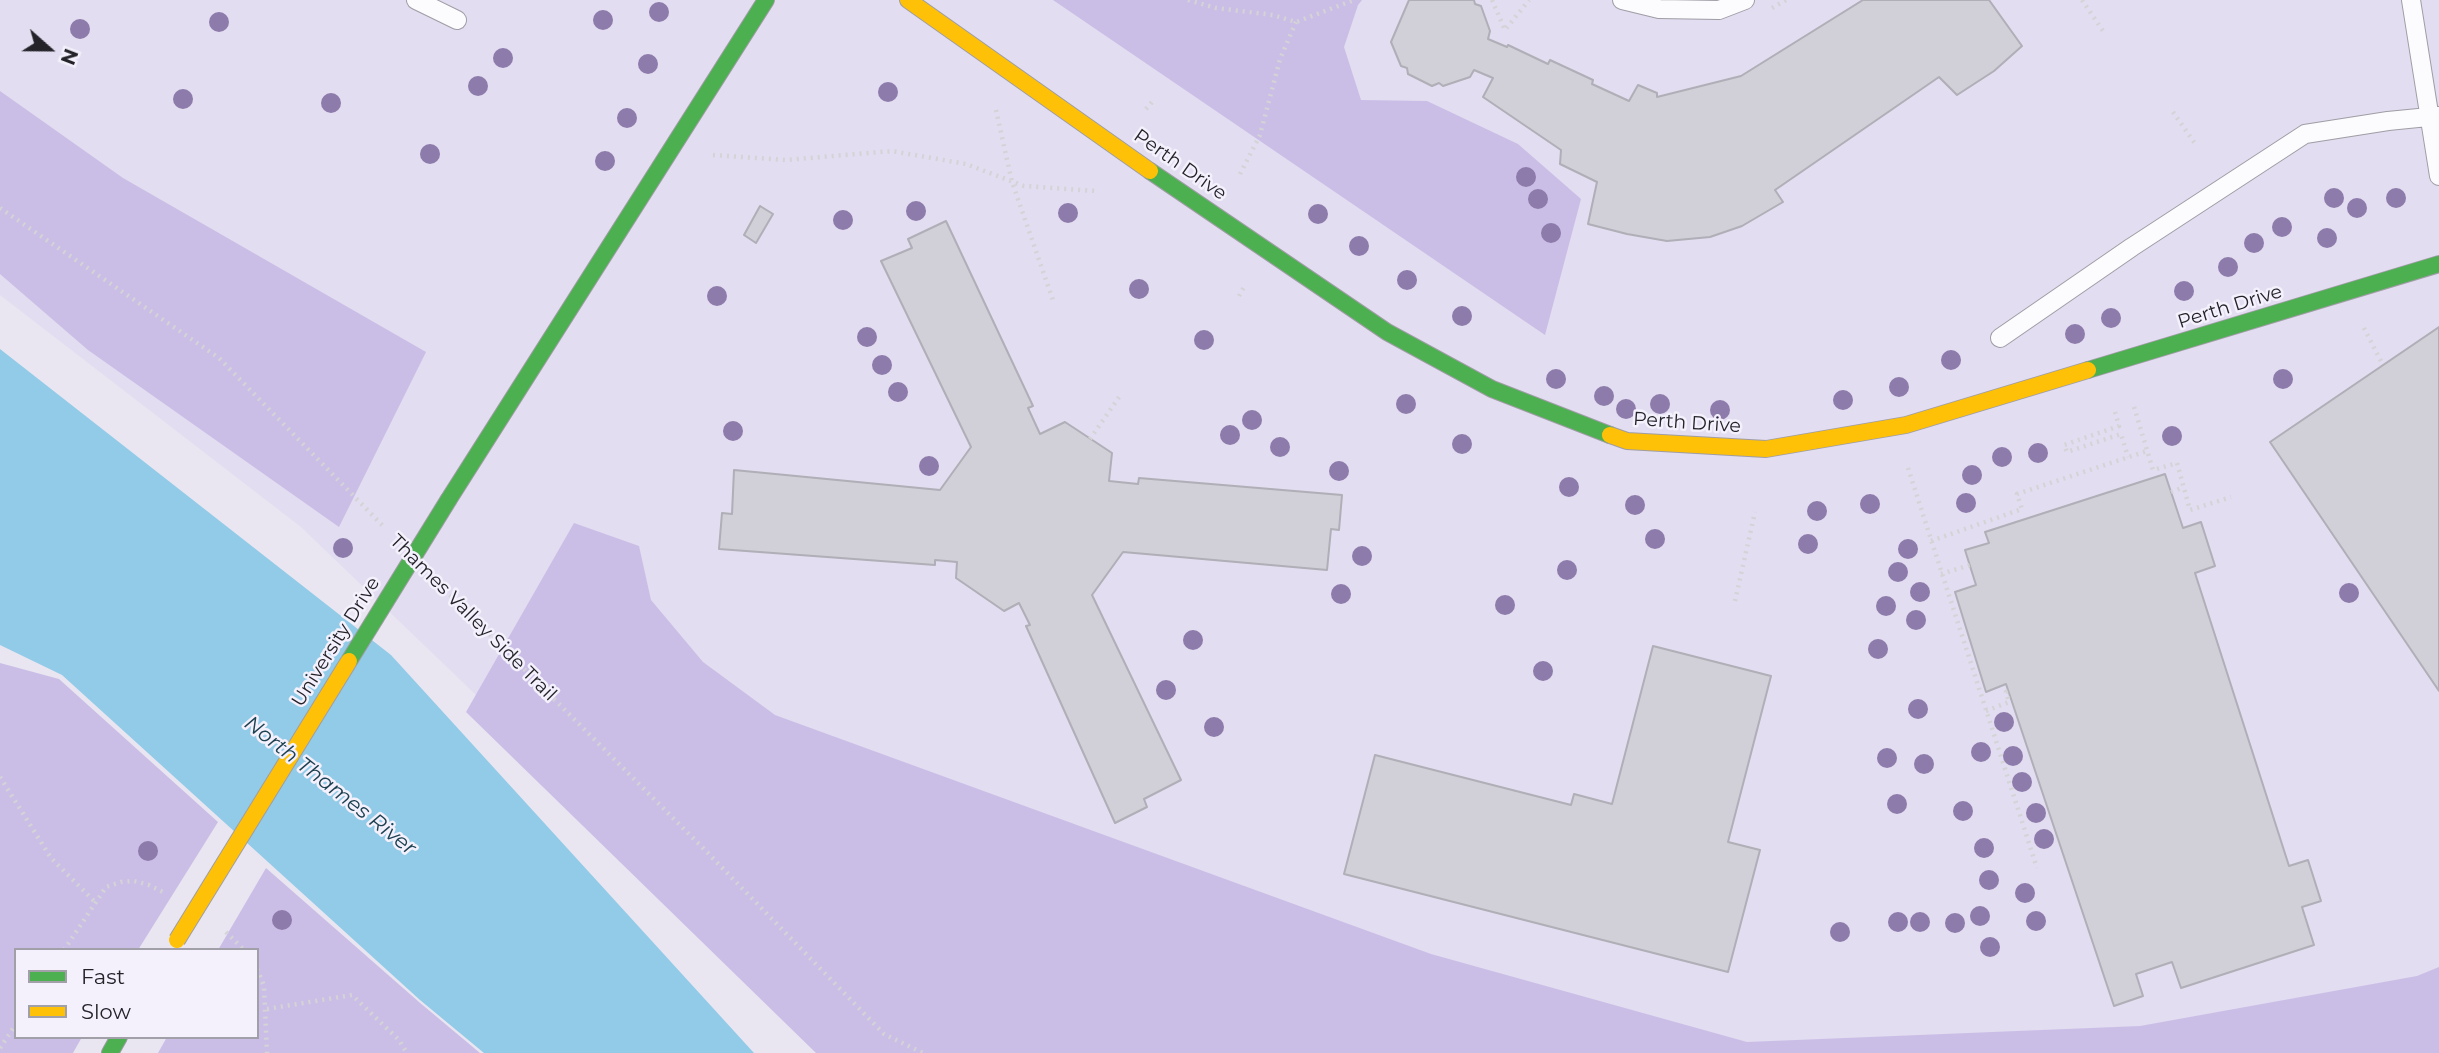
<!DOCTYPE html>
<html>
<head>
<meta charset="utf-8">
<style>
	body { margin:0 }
	#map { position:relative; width:2439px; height:1053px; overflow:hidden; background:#e9e6f1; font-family:Montserrat,sans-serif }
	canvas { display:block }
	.legend { position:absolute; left:14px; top:948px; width:245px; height:91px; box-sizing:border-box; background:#f4f1fc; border:2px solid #a19fa8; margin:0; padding:9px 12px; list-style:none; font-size:21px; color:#24232a }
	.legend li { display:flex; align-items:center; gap:14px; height:35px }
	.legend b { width:35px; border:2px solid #a19fa8 }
	.north { position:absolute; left:14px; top:14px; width:70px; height:70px; -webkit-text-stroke:5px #f4f1fc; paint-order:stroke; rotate:111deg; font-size:19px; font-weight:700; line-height:28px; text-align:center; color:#24232a }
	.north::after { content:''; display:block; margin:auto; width:24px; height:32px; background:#24232a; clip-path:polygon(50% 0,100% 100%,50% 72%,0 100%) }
</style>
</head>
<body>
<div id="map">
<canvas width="2439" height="1053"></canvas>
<ul class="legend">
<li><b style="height:9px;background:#4caf50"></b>Fast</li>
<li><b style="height:9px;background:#ffc107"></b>Slow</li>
</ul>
<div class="north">N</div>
</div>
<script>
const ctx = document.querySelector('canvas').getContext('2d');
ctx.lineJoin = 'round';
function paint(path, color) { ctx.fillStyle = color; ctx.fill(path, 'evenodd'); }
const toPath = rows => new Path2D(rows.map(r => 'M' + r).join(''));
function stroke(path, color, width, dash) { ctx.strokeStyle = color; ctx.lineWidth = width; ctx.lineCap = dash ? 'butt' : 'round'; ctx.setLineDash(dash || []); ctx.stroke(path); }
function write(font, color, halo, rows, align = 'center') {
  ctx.font = font + ' Montserrat,sans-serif'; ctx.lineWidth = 5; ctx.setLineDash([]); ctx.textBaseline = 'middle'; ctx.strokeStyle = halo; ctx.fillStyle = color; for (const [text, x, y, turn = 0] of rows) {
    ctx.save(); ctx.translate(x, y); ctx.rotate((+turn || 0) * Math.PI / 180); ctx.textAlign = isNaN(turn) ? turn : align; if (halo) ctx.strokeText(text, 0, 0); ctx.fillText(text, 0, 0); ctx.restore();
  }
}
paint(toPath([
	[0,0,2439,0,2439,1053,849,1053,301,527,0,295]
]), '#e2ddf0');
paint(toPath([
	[1053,0,1362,0,1358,5,1344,47,1361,100,1427,101,1518,144,1581,199,1545,335],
	[0,91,123,178,426,352,339,527,88,350,0,274],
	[574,523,639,546,651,600,703,662,775,715,1431,954,1747,1042,2140,1026,2417,976,2439,967,2439,1053,816,1053,466,712],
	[0,663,59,679,218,822,138,950,16,950,16,1037,82,1037,73,1053,0,1053],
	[266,868,419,1002,480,1053,158,1053,167,1037,257,1037,257,950,218,950]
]), '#cabee7');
paint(toPath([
	[0,349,391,655,754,1053,484,1053,420,1000,62,675,0,645]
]), '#92cbe8');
const building = toPath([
	[1409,0,1474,0,1475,4,1481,6,1490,31,1488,39,1507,47,1508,45,1548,64,1550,60,1593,80,1592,84,1629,101,1638,85,1657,93,1657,97,1741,76,1863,0,1989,0,2022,46,1994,71,1957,95,1939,77,1775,190,1783,202,1742,226,1710,237,1667,241,1627,234,1588,224,1597,182,1560,164,1561,150,1483,97,1493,78,1474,70,1470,77,1443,86,1439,83,1432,86,1408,74,1407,68,1401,66,1391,42,1409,0],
	[760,206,773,214,756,243,744,235,760,206],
	[946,221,1033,406,1028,408,1040,434,1065,422,1112,453,1109,481,1138,484,1139,478,1342,495,1339,530,1331,529,1327,570,1123,552,1092,595,1181,780,1144,799,1147,807,1115,823,1026,626,1030,625,1019,603,1004,611,956,578,957,562,935,560,935,565,719,549,722,513,732,514,734,470,940,490,971,447,881,261,912,248,908,239,946,221],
	[2439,327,2439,691,2270,442,2439,327],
	[2165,474,2183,528,2201,522,2215,566,2195,573,2289,866,2308,860,2321,901,2302,907,2314,945,2181,988,2172,962,2136,974,2143,996,2114,1006,2006,684,1986,692,1955,592,1976,585,1965,550,1989,543,1985,532,2165,474],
	[1653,646,1771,676,1728,842,1760,850,1728,972,1344,874,1375,755,1571,805,1574,794,1612,804,1653,646]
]);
paint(building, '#d1cfd7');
stroke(building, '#b0aeb6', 2);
const lane = toPath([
	[416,0,457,20],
	[1622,0,1659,9,1719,10,1745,0],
	[2411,0,2439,176],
	[2000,338,2132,247,2305,134,2388,121,2439,116]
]);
const fast = toPath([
	[1150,171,1387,332,1492,389,1610,435],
	[2088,370,2439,264],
	[449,499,766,0],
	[110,1053,119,1037]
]);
const slow = toPath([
	[908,0,1150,171],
	[1610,435,1627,441,1766,449,1906,425,2088,370]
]);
stroke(lane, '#9f9da5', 20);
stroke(fast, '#9f9da5', 18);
stroke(slow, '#9f9da5', 18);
stroke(toPath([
	[1188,0,1216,8,1273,15,1296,22,1354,0],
	[1492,0,1505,30,1529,0],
	[2082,0,2103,31],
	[1772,8,1786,0],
	[1146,109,1152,102],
	[996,110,1012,182,1054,303],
	[2173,112,2196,145],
	[713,155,786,160,892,151,966,164,1024,186,1096,191],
	[1240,174,1260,135,1280,59,1296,22],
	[0,208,219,358,385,528],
	[1239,296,1244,287],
	[2364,328,2383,365],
	[2134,407,2153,470,2177,463,2190,510,2231,497],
	[2115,412,2119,426,2064,445,2067,452,2121,434,2128,457],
	[1090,439,1122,393],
	[1908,468,2037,868],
	[2171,492,2184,487],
	[1931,541,2022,509,2017,494,2147,451],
	[1941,574,1970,565],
	[440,585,701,846,884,1034,923,1053],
	[1735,601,1755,512],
	[1986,711,2009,702,2006,692,2009,691],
	[0,777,51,858,95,902],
	[226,932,244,950],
	[64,950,106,887,121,882,134,881,149,885,163,892],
	[257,969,264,986,267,1053],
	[267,1009,352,995,399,1040,407,1053],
	[0,1048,16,1024]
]), '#d4d3d6', 4.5, [2, 5]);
stroke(lane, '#fcfbfd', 18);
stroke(fast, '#4caf50', 16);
stroke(slow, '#ffc107', 16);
const fastBridge = toPath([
	[349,661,449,499]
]);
const slowBridge = toPath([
	[177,940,349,661]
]);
stroke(fastBridge, '#9f9da5', 18, []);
stroke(slowBridge, '#9f9da5', 18, []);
stroke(fastBridge, '#4caf50', 16);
stroke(slowBridge, '#ffc107', 16);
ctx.fillStyle = '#8d7bab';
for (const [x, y] of [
	[659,12],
	[603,20],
	[219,22],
	[80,29],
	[503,58],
	[648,64],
	[478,86],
	[888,92],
	[183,99],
	[331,103],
	[627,118],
	[430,154],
	[605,161],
	[1526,177],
	[2334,198],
	[2396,198],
	[1538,199],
	[2357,208],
	[916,211],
	[1068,213],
	[1318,214],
	[843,220],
	[2282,227],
	[1551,233],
	[2327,238],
	[2254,243],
	[1359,246],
	[2228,267],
	[1407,280],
	[1139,289],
	[2184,291],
	[717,296],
	[1462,316],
	[2111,318],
	[2075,334],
	[867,337],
	[1204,340],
	[1951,360],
	[882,365],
	[1556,379],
	[2283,379],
	[1899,387],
	[898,392],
	[1604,396],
	[1843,400],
	[1406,404],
	[1660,404],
	[1626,409],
	[1720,410],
	[1252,420],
	[733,431],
	[1230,435],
	[2172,436],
	[1462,444],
	[1280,447],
	[2038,453],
	[2002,457],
	[929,466],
	[1339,471],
	[1972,475],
	[1569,487],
	[1966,503],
	[1870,504],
	[1635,505],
	[1817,511],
	[1655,539],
	[1808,544],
	[343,548],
	[1908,549],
	[1362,556],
	[1567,570],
	[1898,572],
	[1920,592],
	[2349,593],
	[1341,594],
	[1505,605],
	[1886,606],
	[1916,620],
	[1193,640],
	[1878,649],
	[1543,671],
	[1166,690],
	[1918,709],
	[2004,722],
	[1214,727],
	[1981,752],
	[2013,756],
	[1887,758],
	[1924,764],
	[2022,782],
	[1897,804],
	[1963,811],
	[2036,813],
	[2044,839],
	[1984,848],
	[148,851],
	[1989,880],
	[2025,893],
	[1980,916],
	[282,920],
	[2036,921],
	[1898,922],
	[1920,922],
	[1955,923],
	[1840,932],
	[1990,947]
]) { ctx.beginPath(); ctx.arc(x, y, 10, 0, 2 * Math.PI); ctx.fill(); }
write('19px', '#24232a', '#f4f1fc', [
	["Perth Drive",1180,165,35],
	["Perth Drive",2230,307,-17],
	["Perth Drive",1687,423,4],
	["Thames Valley Side Trail",473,618,45],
	["University Drive",336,642,-58]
]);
write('italic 21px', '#1c4151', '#f4f1fc', [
	["North Thames River",330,786,38]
]);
</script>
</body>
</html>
